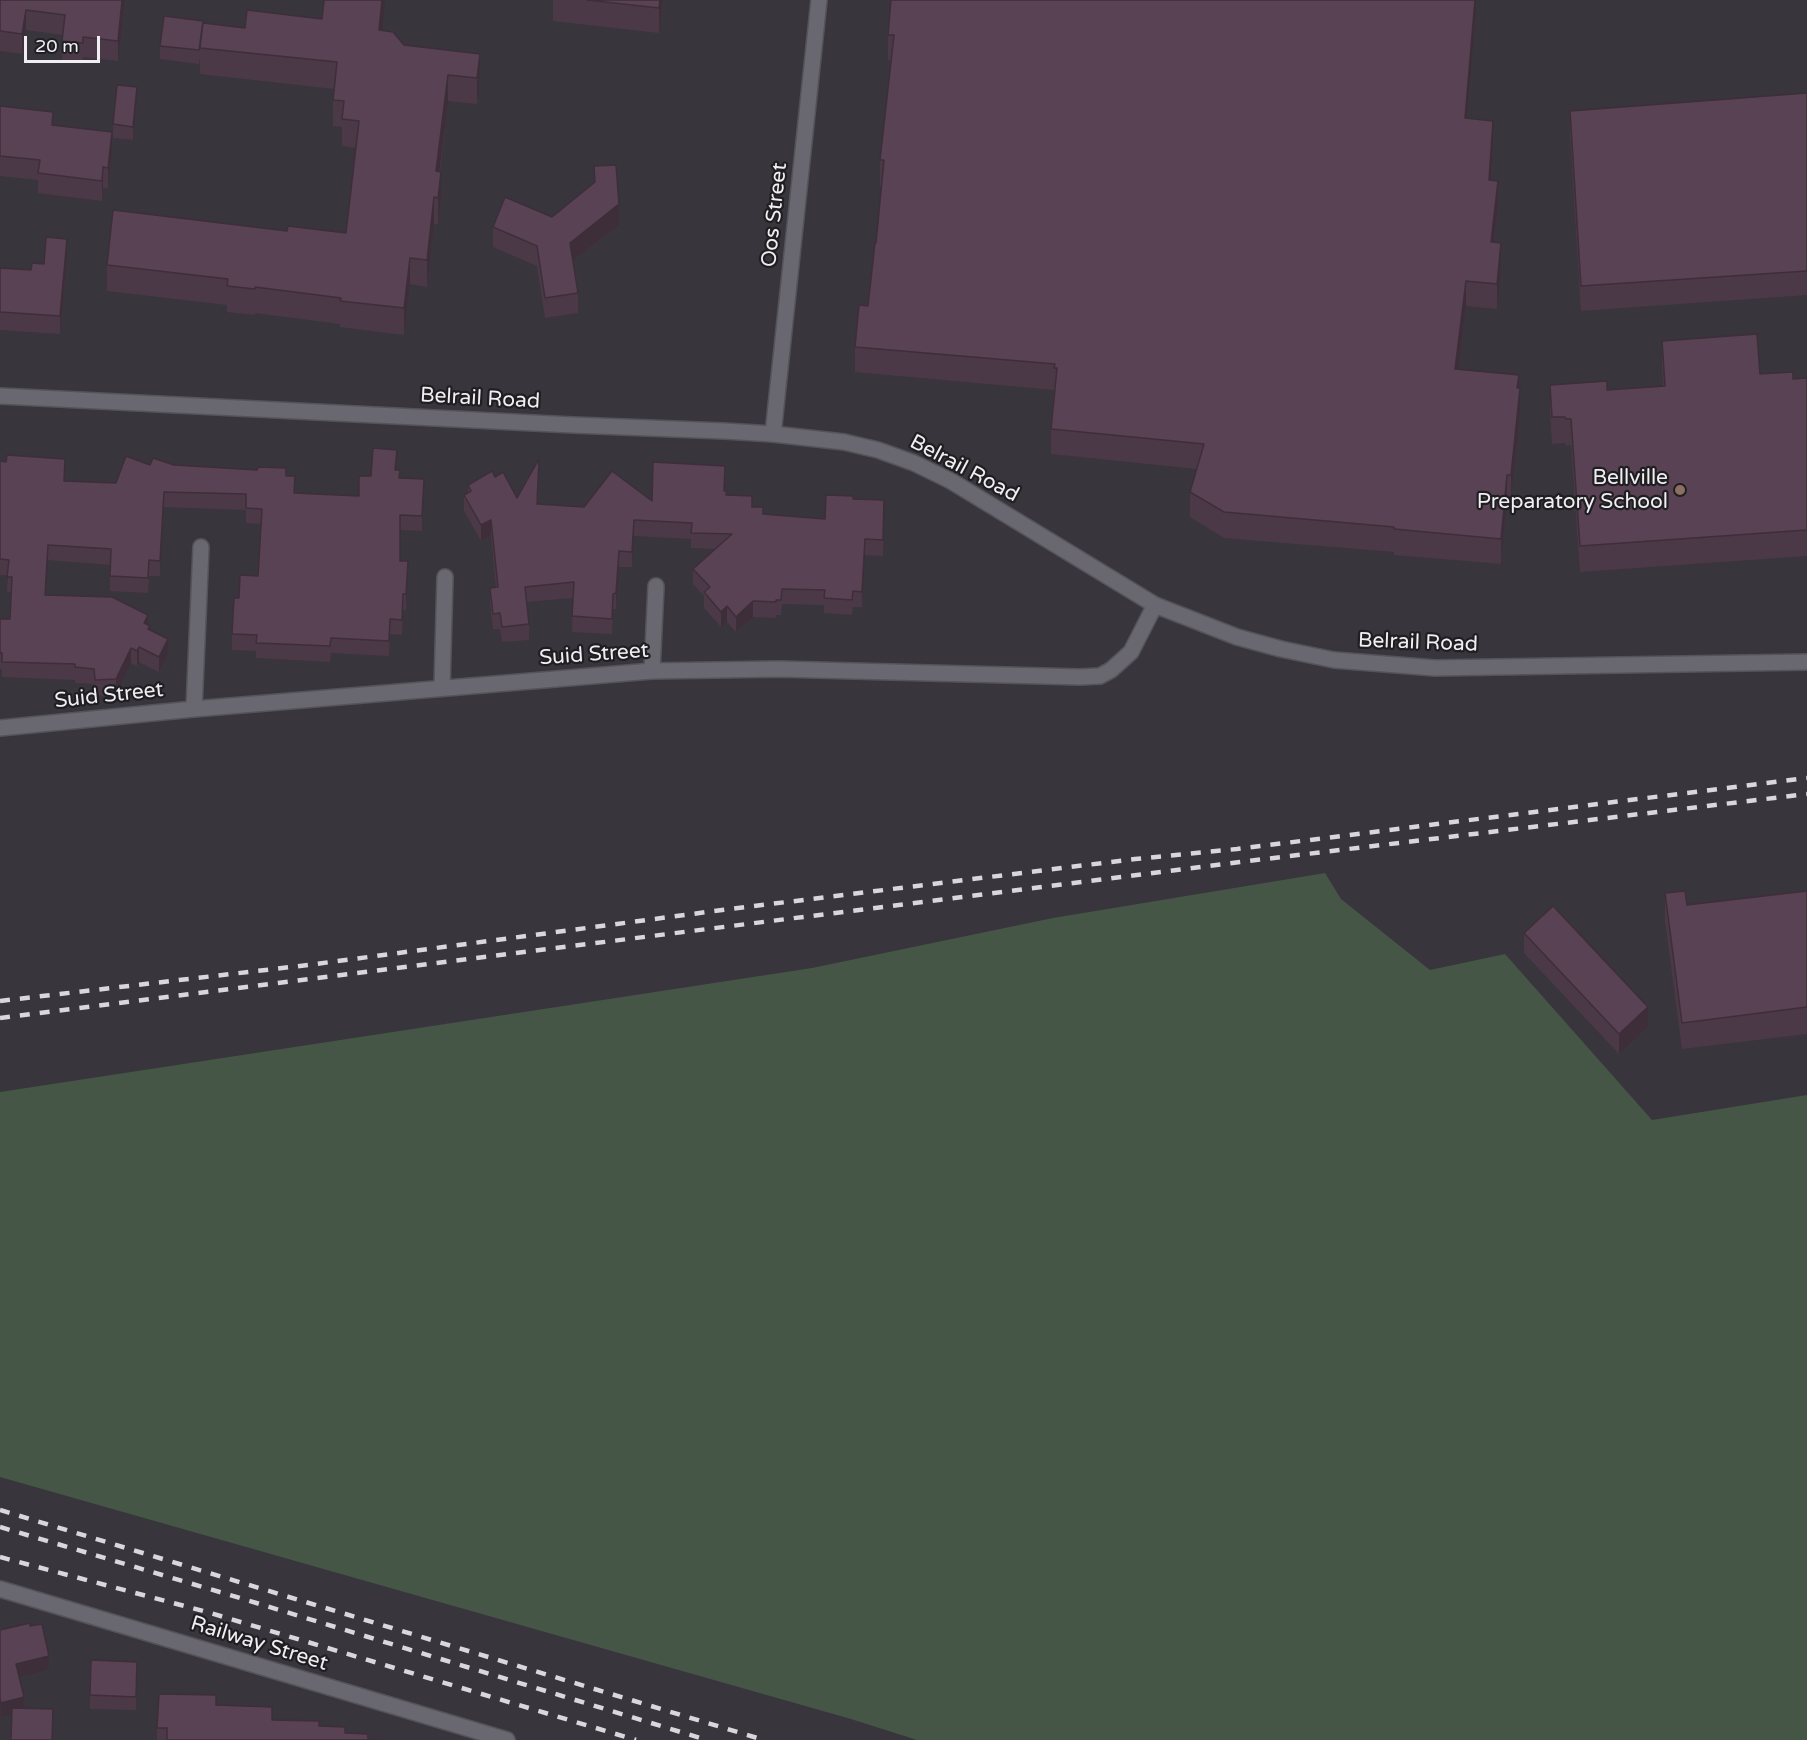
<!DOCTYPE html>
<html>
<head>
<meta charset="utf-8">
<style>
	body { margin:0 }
	#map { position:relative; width:1807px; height:1740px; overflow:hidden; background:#38353d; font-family:"Varela Round",sans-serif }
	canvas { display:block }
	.scale { position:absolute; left:24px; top:36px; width:76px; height:27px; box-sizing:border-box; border:3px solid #f0eef3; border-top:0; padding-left:8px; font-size:18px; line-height:21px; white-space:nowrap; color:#f0eef3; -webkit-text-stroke:4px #1f1e21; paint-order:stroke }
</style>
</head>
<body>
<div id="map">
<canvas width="1807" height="1740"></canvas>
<div class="scale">20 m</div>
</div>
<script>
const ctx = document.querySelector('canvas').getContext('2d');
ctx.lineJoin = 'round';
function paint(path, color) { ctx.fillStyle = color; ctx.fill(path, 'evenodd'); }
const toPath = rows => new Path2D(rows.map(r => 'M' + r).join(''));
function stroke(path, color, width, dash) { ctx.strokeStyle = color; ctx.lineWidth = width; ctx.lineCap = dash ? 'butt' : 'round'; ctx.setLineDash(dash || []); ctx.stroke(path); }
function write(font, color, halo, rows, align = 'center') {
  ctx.font = font + ' "Varela Round",sans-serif'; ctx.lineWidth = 4.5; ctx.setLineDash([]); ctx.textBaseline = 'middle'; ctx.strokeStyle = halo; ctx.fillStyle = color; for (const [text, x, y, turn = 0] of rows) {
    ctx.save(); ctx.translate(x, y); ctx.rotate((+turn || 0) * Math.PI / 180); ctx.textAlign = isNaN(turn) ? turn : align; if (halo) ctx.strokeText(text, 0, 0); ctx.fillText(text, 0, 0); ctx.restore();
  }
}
paint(toPath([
	[1325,873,1341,899,1430,970,1505,954,1652,1120,1807,1095,1807,1740,917,1740,851,1719,0,1477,0,1092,812,968,1053,918]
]), '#465646');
const minor = toPath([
	[773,434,819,0],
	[652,671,656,586],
	[442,688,445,577],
	[194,709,201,547],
	[0,728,194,709,652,671,779,669,1080,677,1100,676,1111,670,1131,652,1155,605],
	[0,1589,507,1740]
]);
const tertiary = toPath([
	[0,396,573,425,724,431,773,434,844,442,878,450,914,463,951,481,1155,605,1237,637,1281,649,1334,660,1435,668,1807,662]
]);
stroke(minor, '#55535a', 18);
stroke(tertiary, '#55535a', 18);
stroke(minor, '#69676f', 15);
stroke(tertiary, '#69676f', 15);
stroke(toPath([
	[0,1001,308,965,722,910,1135,859,1237,849,1807,778],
	[0,1018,1240,862,1807,794],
	[0,1510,764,1740],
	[0,1527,240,1598,707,1740],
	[0,1557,207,1612,636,1740]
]), '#d9d6dc', 4.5, [10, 10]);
paint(toPath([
	[0,0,125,0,118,61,83,57,83,63,62,61,63,35,26,30,22,54,0,51],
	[553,0,663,0,659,33,553,21],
	[1476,0,1476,13,1467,119,1493,147,1491,180,1498,206,1494,242,1501,268,1497,309,1466,306,1458,369,1519,388,1520,413,1511,501,1507,501,1501,564,1394,555,1394,552,1224,538,1190,517,1190,492,1197,469,1051,454,1051,429,1054,390,855,372,855,347,868,306,882,186,880,186,880,160,891,61,888,60,888,35],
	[203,23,245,28,382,31,404,45,480,54,480,81,477,104,448,101,440,172,441,199,438,224,434,224,427,287,410,284,404,335,340,327,340,324,255,313,255,315,227,312,227,305,107,291,107,265,287,231,346,233,356,148,342,146,342,127,333,126,333,100,334,89,200,74,200,58,199,64,160,59,160,46],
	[1807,93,1807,295,1581,311,1570,136,1570,111],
	[137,101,133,140,113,138,113,124],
	[0,106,53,125,112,152,108,188,103,188,102,201,38,193,38,180,0,176],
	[594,166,619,225,573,261,578,293,578,313,545,318,537,266,493,247,493,227,552,217,594,183],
	[67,257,60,334,0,330,0,268,31,270,44,264],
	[1662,341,1760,374,1793,379,1807,378,1807,556,1580,572,1571,445,1566,446,1565,443,1552,444,1550,411,1550,385,1607,390,1663,386,1662,367],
	[0,461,64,481,116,483,150,465,174,465,286,476,295,493,359,496,371,476,396,470,400,478,424,494,422,531,400,530,400,561,408,577,406,610,403,610,402,635,390,634,389,656,331,653,330,662,256,658,256,651,232,650,232,634,239,598,258,576,261,524,246,523,246,510,164,507,160,576,149,576,148,593,110,591,110,565,48,560,46,595,148,625,150,630,168,654,159,672,139,662,137,666,131,663,116,695,95,696,94,684,75,683,75,680,2,677,2,669,0,669,0,619,10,619,11,592,7,592,8,575,0,575],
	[539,474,538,504,584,507,652,501,724,491,727,495,752,507,763,514,825,519,853,499,884,515,883,556,865,555,862,607,853,607,852,615,824,613,824,605,782,604,781,615,776,615,776,618,753,617,736,632,727,622,721,627,704,608,704,596,693,584,693,569,715,549,691,548,691,539,634,536,632,567,619,567,616,609,613,609,612,634,572,632,573,598,527,602,529,624,529,640,502,642,500,629,493,629,490,604,490,588,496,588,491,535,481,541,464,511,464,495,468,493,468,485,495,477,517,498],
	[1807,891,1807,1034,1682,1049,1665,920,1665,893,1687,905],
	[1524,933,1648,1027,1619,1054,1524,953],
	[137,1675,136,1710,90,1709,90,1695],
	[216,1705,272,1720,319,1726,368,1739,383,1740,157,1740,157,1728]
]), '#4c3947');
paint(toPath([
	[122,0,125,0,118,61,118,41],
	[382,0,385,0,379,57,379,30],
	[660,0,663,0,659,33,659,8],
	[1475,0,1476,0,1476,13,1465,144,1465,118],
	[26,10,26,30,22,54,22,34],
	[480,54,480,81,477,104,477,78],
	[448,75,448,101,436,198,436,171],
	[137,87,137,101,133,140,133,127],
	[1493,121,1493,147,1489,205,1489,180],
	[112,132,112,152,108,188,108,168],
	[103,167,103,188,102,201,102,181],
	[441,172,441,199,438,224,438,198],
	[1498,181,1498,206,1491,267,1491,242],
	[434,197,434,224,427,287,427,260],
	[619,204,619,225,570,263,570,243],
	[67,239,67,257,60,334,60,316],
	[1501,243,1501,268,1497,309,1497,284],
	[410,258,410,284,404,335,404,308],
	[1466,281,1466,306,1455,394,1455,369],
	[1519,375,1519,399,1520,388,1520,413,1511,501,1511,475],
	[1507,475,1507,501,1501,564,1501,539],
	[424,479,424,494,422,531,422,516],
	[164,492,164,507,160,576,160,561],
	[491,520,491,535,481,541,481,525],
	[634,520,634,536,632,567,632,552],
	[865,539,865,555,862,607,862,592],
	[48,545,48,560,45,610,45,595],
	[619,551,619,567,616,609,616,593],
	[408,561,408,577,406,610,406,594],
	[753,601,753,617,736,632,736,617],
	[727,606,727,622,721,627,721,612],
	[148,615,148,631,144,623],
	[168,639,168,654,159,672,159,657],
	[139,647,139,662,137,666,137,651],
	[131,648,131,663,116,695,116,679],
	[1648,1007,1648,1027,1619,1054,1619,1034],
	[49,1656,49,1669,16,1678,16,1664],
	[24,1697,24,1711,1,1717,1,1703]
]), '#3e2e3a');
const building = toPath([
	[0,0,122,0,118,41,83,37,83,43,62,41,65,15,26,10,22,34,0,31,0,0],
	[324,0,382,0,379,30,393,32,404,45,480,54,477,78,448,75,436,171,441,172,438,198,434,197,427,260,410,258,404,308,340,301,341,298,255,287,255,289,227,286,228,279,107,265,113,210,287,231,288,226,346,233,359,121,342,119,344,101,333,100,337,62,200,48,203,23,245,28,247,10,322,19,324,0],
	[587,0,660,0,659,8,587,0],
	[891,0,1475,0,1465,118,1493,121,1489,180,1498,181,1491,242,1501,243,1497,284,1466,281,1455,369,1519,375,1517,388,1520,388,1511,475,1507,475,1501,539,1394,529,1394,527,1224,512,1190,492,1204,444,1051,429,1057,368,1054,368,1055,364,855,347,859,305,868,306,875,243,876,243,884,160,880,160,894,35,888,35,891,0],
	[164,16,203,21,199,50,160,46,164,16],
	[117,85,137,87,133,127,113,124,117,85],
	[1807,93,1807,271,1581,286,1570,111,1807,93],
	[0,106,53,112,52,125,112,132,108,168,103,167,102,181,38,173,40,160,0,156,0,106],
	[616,165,619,204,570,243,578,293,545,298,537,246,493,227,505,197,552,217,595,182,594,166,616,165],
	[46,237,67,239,60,316,0,312,0,268,31,270,32,263,44,264,46,237],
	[1757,334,1760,374,1793,372,1793,379,1807,378,1807,530,1580,546,1571,419,1566,419,1565,417,1552,417,1550,385,1607,381,1607,390,1665,386,1662,341,1757,334],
	[373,448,397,450,395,470,400,470,399,478,424,479,422,516,400,515,400,561,408,561,406,594,403,594,402,620,390,619,389,641,331,638,330,646,256,643,257,635,232,634,234,598,239,598,240,575,258,576,262,509,246,508,246,494,164,492,160,561,149,560,148,578,110,576,111,549,48,545,45,595,112,597,148,615,144,623,150,626,148,629,168,639,159,657,139,647,137,651,131,648,116,679,95,680,94,669,75,667,75,664,2,662,2,653,0,653,0,619,10,619,12,577,7,577,9,560,0,559,0,461,6,462,7,455,65,459,64,481,116,483,126,456,150,465,153,458,174,465,257,470,258,467,286,468,286,476,295,476,294,493,359,496,359,476,371,476,373,448],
	[539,459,537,504,584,507,612,471,652,501,653,462,725,466,724,491,727,491,726,495,752,496,752,507,763,507,763,514,825,519,826,495,853,496,853,499,884,500,883,540,865,539,862,592,853,591,852,600,824,598,825,590,782,589,781,600,776,600,776,602,753,601,736,617,727,606,721,612,704,592,710,587,693,569,732,534,691,533,692,523,634,520,632,552,619,551,616,593,613,594,612,619,572,616,574,582,525,587,529,624,502,627,500,613,493,614,490,588,498,587,491,520,481,525,464,495,471,491,468,485,492,471,495,477,503,472,517,498,539,459],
	[1685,891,1687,905,1807,891,1807,1007,1682,1023,1665,893,1685,891],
	[1553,906,1648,1007,1619,1034,1524,933,1553,906],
	[30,1623,30,1626,42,1624,49,1656,16,1664,24,1697,1,1703,0,1699,0,1630,30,1623],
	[91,1660,137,1662,136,1697,90,1695,91,1660],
	[159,1694,216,1695,216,1705,272,1707,272,1720,319,1721,319,1726,345,1727,345,1733,368,1734,368,1739,383,1740,167,1740,167,1728,157,1728,159,1694],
	[12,1708,53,1709,52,1740,11,1740,12,1708]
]);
paint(building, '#584253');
stroke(building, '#3e2e3a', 1.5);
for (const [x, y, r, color] of [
	[1680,490,6,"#8d6e63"]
]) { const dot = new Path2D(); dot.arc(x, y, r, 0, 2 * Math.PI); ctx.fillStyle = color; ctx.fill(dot); stroke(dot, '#1f1e21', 2); }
write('21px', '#f0eef3', '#1f1e21', [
	["Oos Street",775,215,-84],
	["Belrail Road",480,399,3],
	["Belrail Road",964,469,28],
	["Belrail Road",1418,643,2],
	["Suid Street",594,655,-4],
	["Suid Street",109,696,-6],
	["Railway Street",259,1644,17]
]);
write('21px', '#f0eef3', '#1f1e21', [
	["Bellville",1668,478],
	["Preparatory School",1668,502]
], 'right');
</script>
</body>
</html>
